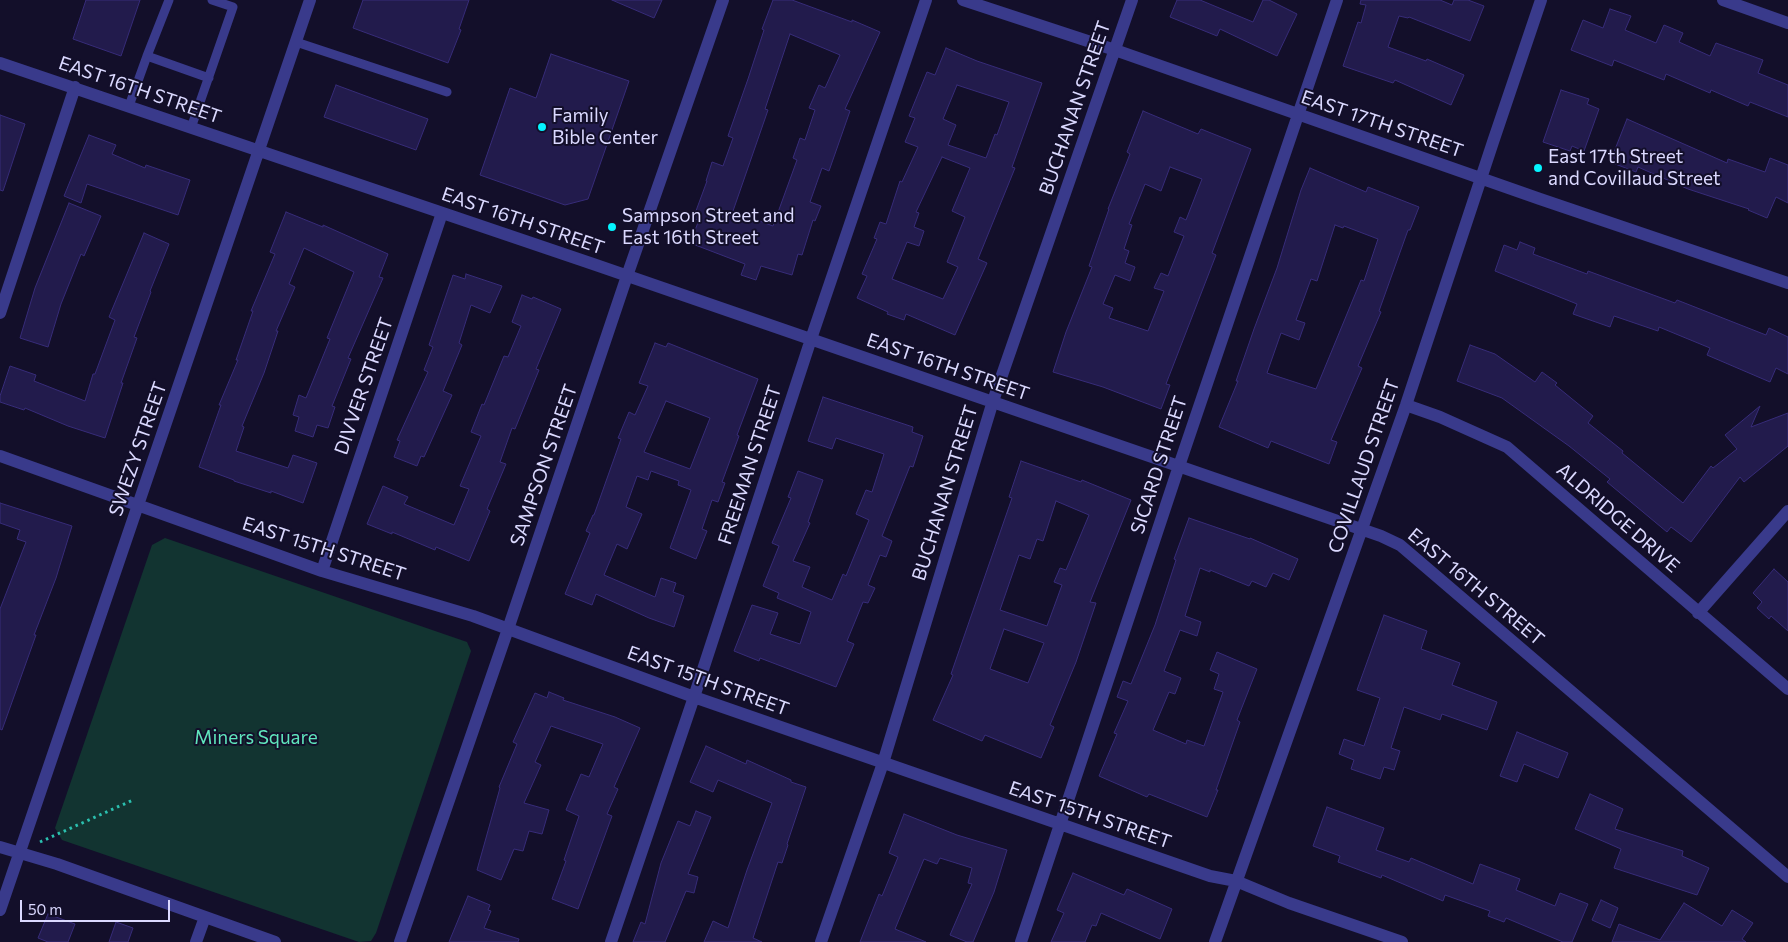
<!DOCTYPE html>
<html>
<head>
<meta charset="utf-8">
<style>
	body { margin:0 }
	#map { position:relative; width:1788px; height:942px; overflow:hidden; background:#130f2a; font-family:Commissioner,sans-serif }
	canvas { display:block }
	.scale { position:absolute; left:20px; top:900px; width:150px; height:22px; box-sizing:border-box; border:2px solid #dbd9ff; border-top:0; padding-left:6px; font-size:15px; line-height:18px; white-space:nowrap; color:#dbd9ff; -webkit-text-stroke:4px #130f2a; paint-order:stroke }
</style>
</head>
<body>
<div id="map">
<canvas width="1788" height="942"></canvas>
<div class="scale">50 m</div>
</div>
<script>
const ctx = document.querySelector('canvas').getContext('2d');
ctx.lineJoin = 'round';
function paint(path, color) { ctx.fillStyle = color; ctx.fill(path, 'evenodd'); }
const toPath = rows => new Path2D(rows.map(r => 'M' + r).join(''));
function stroke(path, color, width, dash) { ctx.strokeStyle = color; ctx.lineWidth = width; ctx.lineCap = dash ? 'butt' : 'round'; ctx.setLineDash(dash || []); ctx.stroke(path); }
function write(font, color, halo, rows, align = 'center') {
  ctx.font = font + ' Commissioner,sans-serif'; ctx.lineWidth = 4; ctx.setLineDash([]); ctx.textBaseline = 'middle'; ctx.strokeStyle = halo; ctx.fillStyle = color; for (const [text, x, y, turn = 0] of rows) {
    ctx.save(); ctx.translate(x, y); ctx.rotate((+turn || 0) * Math.PI / 180); ctx.textAlign = isNaN(turn) ? turn : align; if (halo) ctx.strokeText(text, 0, 0); ctx.fillText(text, 0, 0); ctx.restore();
  }
}
paint(toPath([
	[165,538,467,642,471,651,376,933,371,941,359,942,62,840,55,828,152,545]
]), '#123431');
const building = toPath([
	[86,0,140,0,121,56,73,39,86,0],
	[363,0,469,0,459,29,461,30,448,63,353,28,363,0],
	[612,0,662,0,654,18,612,0],
	[773,0,792,0,852,22,852,20,880,32,845,109,850,111,829,171,822,168,810,202,821,206,815,221,813,220,802,255,798,254,792,275,761,266,756,280,741,275,745,264,690,243,699,220,693,219,707,181,706,181,712,162,723,166,733,138,728,136,748,79,764,30,762,29,773,0],
	[790,34,840,55,825,88,819,85,809,108,815,110,805,140,800,138,793,158,797,160,773,226,733,211,768,110,765,109,790,34],
	[1177,0,1200,0,1253,22,1263,0,1269,0,1297,14,1277,56,1220,29,1217,36,1170,17,1177,0],
	[1361,0,1440,0,1452,5,1454,0,1468,0,1484,6,1470,41,1409,17,1408,18,1399,16,1388,47,1426,61,1427,59,1464,75,1451,105,1395,80,1393,83,1343,66,1358,22,1361,23,1366,5,1360,4,1361,0],
	[1610,9,1631,16,1625,30,1656,43,1664,25,1683,33,1679,42,1710,56,1716,43,1763,60,1758,73,1788,85,1788,117,1750,102,1748,106,1711,90,1710,93,1666,74,1664,80,1614,60,1612,66,1571,50,1583,20,1603,28,1610,9],
	[946,48,977,61,1042,83,1012,167,1015,168,978,259,987,263,955,335,906,314,904,320,887,314,888,312,857,298,867,276,862,274,877,239,874,238,880,222,886,224,900,181,902,182,918,147,905,142,915,118,909,116,927,72,935,75,946,48],
	[957,85,1009,102,997,135,995,134,986,158,948,145,956,125,943,119,957,85],
	[942,157,970,168,952,211,965,217,947,262,958,267,943,299,892,279,907,242,919,246,924,231,914,227,919,213,916,212,942,157],
	[551,54,629,81,588,199,565,205,480,175,510,88,536,98,551,54],
	[336,85,428,119,416,150,324,117,336,85],
	[1561,90,1589,99,1587,104,1599,109,1584,151,1572,146,1570,151,1543,142,1561,90],
	[1143,111,1198,134,1201,129,1251,149,1212,253,1216,255,1166,384,1170,385,1161,409,1103,387,1053,372,1066,332,1092,267,1089,266,1109,209,1108,209,1130,154,1127,152,1143,111],
	[1170,167,1202,179,1186,220,1180,217,1174,232,1184,236,1168,276,1161,273,1154,288,1164,291,1148,331,1109,318,1113,308,1103,304,1115,275,1130,281,1135,267,1125,263,1129,251,1124,249,1132,225,1129,224,1145,184,1161,191,1170,167],
	[0,115,25,124,3,191,0,190,0,115],
	[1627,119,1727,163,1728,159,1765,172,1770,158,1788,165,1788,203,1776,197,1767,218,1748,210,1749,209,1688,189,1638,167,1636,172,1610,162,1627,119],
	[89,135,116,145,112,154,145,168,146,165,190,180,178,215,87,184,81,203,64,196,89,135],
	[1310,168,1366,192,1368,187,1419,207,1410,230,1408,230,1379,311,1381,312,1358,366,1362,368,1331,440,1337,442,1329,464,1271,441,1268,448,1219,427,1238,381,1236,381,1254,329,1277,268,1301,190,1310,168],
	[1335,225,1343,228,1344,226,1378,239,1364,281,1361,280,1316,389,1267,373,1281,333,1299,340,1305,323,1296,320,1311,279,1317,281,1335,225],
	[69,203,101,216,84,256,81,254,61,304,48,347,20,338,35,288,69,203],
	[286,212,323,227,323,225,388,254,379,277,383,278,348,358,351,359,332,406,335,407,328,428,317,425,313,437,295,431,299,417,293,415,299,395,306,398,330,339,327,338,354,272,304,248,289,284,295,287,276,331,278,331,264,373,242,426,244,427,236,451,288,468,293,455,317,463,303,503,271,491,271,493,234,481,234,480,199,467,221,405,219,405,238,360,236,360,253,311,251,311,275,254,270,252,286,212],
	[144,233,169,244,150,291,151,292,134,337,137,338,121,383,123,383,105,438,68,426,25,408,24,410,0,402,0,396,10,366,36,375,34,381,85,401,93,374,95,374,115,320,109,317,144,233],
	[1520,242,1535,248,1533,254,1587,274,1588,271,1675,303,1677,300,1766,335,1769,328,1788,337,1788,374,1776,368,1770,382,1707,355,1710,348,1659,327,1658,331,1614,316,1610,327,1573,314,1577,304,1495,271,1504,245,1517,250,1520,242],
	[466,274,502,286,490,313,471,305,459,343,462,345,443,391,452,395,424,457,421,456,417,466,394,457,400,441,397,440,428,372,424,370,433,347,429,345,453,275,465,279,466,274],
	[522,295,532,299,533,297,561,309,536,369,539,370,515,429,512,428,500,462,506,464,487,509,490,511,469,561,436,547,435,550,392,532,392,534,367,524,383,486,408,497,404,504,454,525,469,489,460,486,481,436,471,432,482,404,484,405,504,356,508,357,521,326,512,322,522,295],
	[655,343,666,347,668,343,758,379,737,435,739,436,722,482,725,483,718,502,712,500,702,529,707,531,696,559,670,548,691,490,678,485,679,481,651,471,648,480,637,476,626,507,642,514,627,549,617,544,604,575,655,597,661,578,676,583,673,592,684,596,674,627,649,618,596,594,592,605,565,594,590,533,586,531,593,515,594,515,621,439,618,438,629,412,635,415,648,386,639,383,655,343],
	[666,401,710,418,690,469,644,452,666,401],
	[1470,345,1495,354,1535,382,1542,372,1557,383,1555,385,1593,416,1588,423,1623,451,1622,453,1683,503,1711,466,1713,468,1737,449,1725,435,1760,406,1751,427,1788,413,1788,446,1744,482,1740,477,1691,542,1671,527,1667,532,1607,482,1610,479,1569,446,1502,398,1457,381,1470,345],
	[823,397,913,427,912,432,923,436,913,467,910,466,882,536,892,541,886,557,880,555,868,585,875,588,868,603,863,602,847,641,854,644,836,687,760,658,759,661,734,651,752,605,778,613,770,634,800,644,811,612,777,598,779,593,763,586,779,546,772,543,791,498,788,497,798,471,823,480,808,522,810,523,793,561,810,567,802,587,832,600,843,574,846,576,869,520,856,514,866,490,872,492,884,454,836,438,832,449,808,441,823,397],
	[1021,461,1081,482,1082,480,1131,500,1090,602,1096,603,1076,662,1050,725,1054,727,1041,758,985,735,982,741,933,720,953,675,951,674,1012,498,1009,497,1021,461],
	[1056,501,1089,515,1066,570,1060,568,1054,582,1062,585,1047,626,1000,610,1019,555,1030,559,1037,539,1043,541,1056,501],
	[1004,629,1044,643,1028,683,990,669,1004,629],
	[0,503,72,526,56,578,34,635,36,635,2,730,0,729,0,609,26,542,17,539,20,530,0,523,0,503],
	[1189,518,1250,539,1250,538,1298,559,1289,580,1273,573,1266,587,1252,581,1249,586,1210,570,1210,572,1200,568,1185,616,1201,622,1197,636,1180,630,1164,671,1181,678,1175,694,1169,692,1153,730,1186,744,1187,740,1204,746,1223,692,1214,689,1219,674,1210,670,1217,652,1257,669,1237,720,1240,722,1216,790,1218,790,1207,817,1149,794,1147,797,1099,776,1117,734,1114,733,1128,701,1117,697,1123,681,1131,684,1155,625,1176,560,1174,559,1189,518],
	[1774,569,1788,582,1788,631,1771,616,1769,619,1757,608,1762,602,1753,593,1774,569],
	[1384,615,1427,631,1421,649,1460,663,1452,685,1497,702,1487,730,1442,714,1440,720,1404,707,1391,748,1400,751,1394,770,1384,767,1380,779,1351,769,1354,760,1339,754,1344,739,1364,746,1380,698,1357,690,1384,615],
	[549,692,564,698,563,700,615,717,640,728,614,787,618,789,607,814,612,816,578,909,552,899,566,861,564,860,579,816,566,810,581,774,589,777,603,744,551,726,535,762,541,765,524,803,549,810,542,834,529,831,523,851,514,849,501,880,477,870,500,788,499,787,517,744,513,742,535,693,547,698,549,692],
	[1517,732,1568,753,1558,778,1524,764,1517,782,1500,776,1517,732],
	[706,746,746,764,747,760,791,780,791,782,806,787,787,844,788,845,782,863,778,862,753,938,762,942,704,942,713,921,728,928,747,870,772,803,718,780,713,792,690,782,706,746],
	[1590,794,1623,809,1615,829,1683,851,1682,856,1709,868,1697,895,1614,868,1621,849,1575,829,1590,794],
	[1327,807,1384,828,1376,850,1409,862,1411,858,1473,884,1480,864,1520,879,1516,890,1555,906,1560,893,1588,904,1572,942,1563,942,1506,918,1504,922,1488,916,1490,911,1445,895,1443,901,1382,875,1381,878,1338,862,1340,856,1313,846,1327,807],
	[696,811,711,817,688,874,698,877,694,893,686,891,665,942,633,942,641,922,645,924,661,863,678,821,690,826,696,811],
	[904,814,957,835,1007,850,994,892,973,942,967,942,950,935,972,884,968,883,972,868,940,858,937,864,924,859,895,929,926,942,860,942,879,894,882,896,898,857,889,853,904,814],
	[1073,873,1124,895,1127,889,1172,909,1160,939,1101,913,1096,926,1092,925,1085,942,1051,942,1064,913,1057,910,1073,873],
	[468,896,490,905,488,910,491,911,484,928,519,939,518,942,449,942,468,896],
	[1601,900,1618,908,1610,928,1592,920,1601,900],
	[1684,903,1722,926,1732,910,1753,923,1742,939,1746,942,1612,942,1619,924,1660,940,1684,903],
	[48,914,75,924,68,942,48,942,38,938,48,914],
	[116,922,133,928,128,942,109,942,116,922]
]);
paint(building, '#221b4c');
stroke(building, '#372c79', 1);
stroke(toPath([
	[40,842,133,800]
]), '#2bc0af', 3, [2.5, 4]);
stroke(toPath([
	[169,0,147,56,209,78],
	[296,42,447,92],
	[129,106,147,56],
	[191,128,233,7,212,0]
]), '#393a8b', 9);
stroke(toPath([
	[963,0,1115,50,1540,199,1788,283],
	[1723,0,1788,23],
	[0,63,596,265,1381,536,1400,545,1788,877],
	[0,313,75,87],
	[1406,405,1440,417,1507,447,1788,689],
	[0,456,322,571,473,616,694,697,1210,876,1236,881,1289,903,1402,942],
	[322,571,442,213],
	[1698,613,1788,511],
	[0,847,57,864,275,942],
	[0,910,310,0],
	[196,942,205,917],
	[400,942,508,629,627,276,723,0],
	[611,942,694,697,811,339,926,0],
	[821,942,883,763,993,401,1132,0],
	[1021,942,1179,466,1337,0],
	[1215,942,1406,405,1493,142,1541,0]
]), '#393a8b', 12);
for (const [x, y, r, color] of [
	[542,127,5,"#05f4ff"],
	[1538,168,5,"#05f4ff"],
	[612,227,5,"#05f4ff"]
]) { const dot = new Path2D(); dot.arc(x, y, r, 0, 2 * Math.PI); ctx.fillStyle = color; ctx.fill(dot); stroke(dot, '#130f2a', 2); }
write('19px', '#dbd9ff', '#130f2a', [
	["EAST 16TH STREET",140,90,19],
	["BUCHANAN STREET",1075,108,-71],
	["EAST 17TH STREET",1382,124,19],
	["EAST 16TH STREET",523,221,19],
	["EAST 16TH STREET",948,367,19],
	["DIVVER STREET",364,386,-71],
	["SWEZY STREET",138,449,-71],
	["SAMPSON STREET",544,465,-71],
	["FREEMAN STREET",750,465,-72],
	["SICARD STREET",1159,465,-72],
	["COVILLAUD STREET",1364,466,-71],
	["BUCHANAN STREET",945,493,-73],
	["ALDRIDGE DRIVE",1618,518,41],
	["EAST 15TH STREET",324,549,18],
	["EAST 16TH STREET",1476,587,40],
	["EAST 15TH STREET",708,681,20],
	["EAST 15TH STREET",1090,815,19]
]);
write('19px', '#dbd9ff', '#130f2a', [
	["Family",552,116],
	["Bible Center",552,138],
	["East 17th Street",1548,157],
	["and Covillaud Street",1548,179],
	["Sampson Street and",622,216],
	["East 16th Street",622,238]
], 'left');
write('19px', '#5fe5bc', '#130f2a', [
	["Miners Square",256,738]
]);
</script>
</body>
</html>
